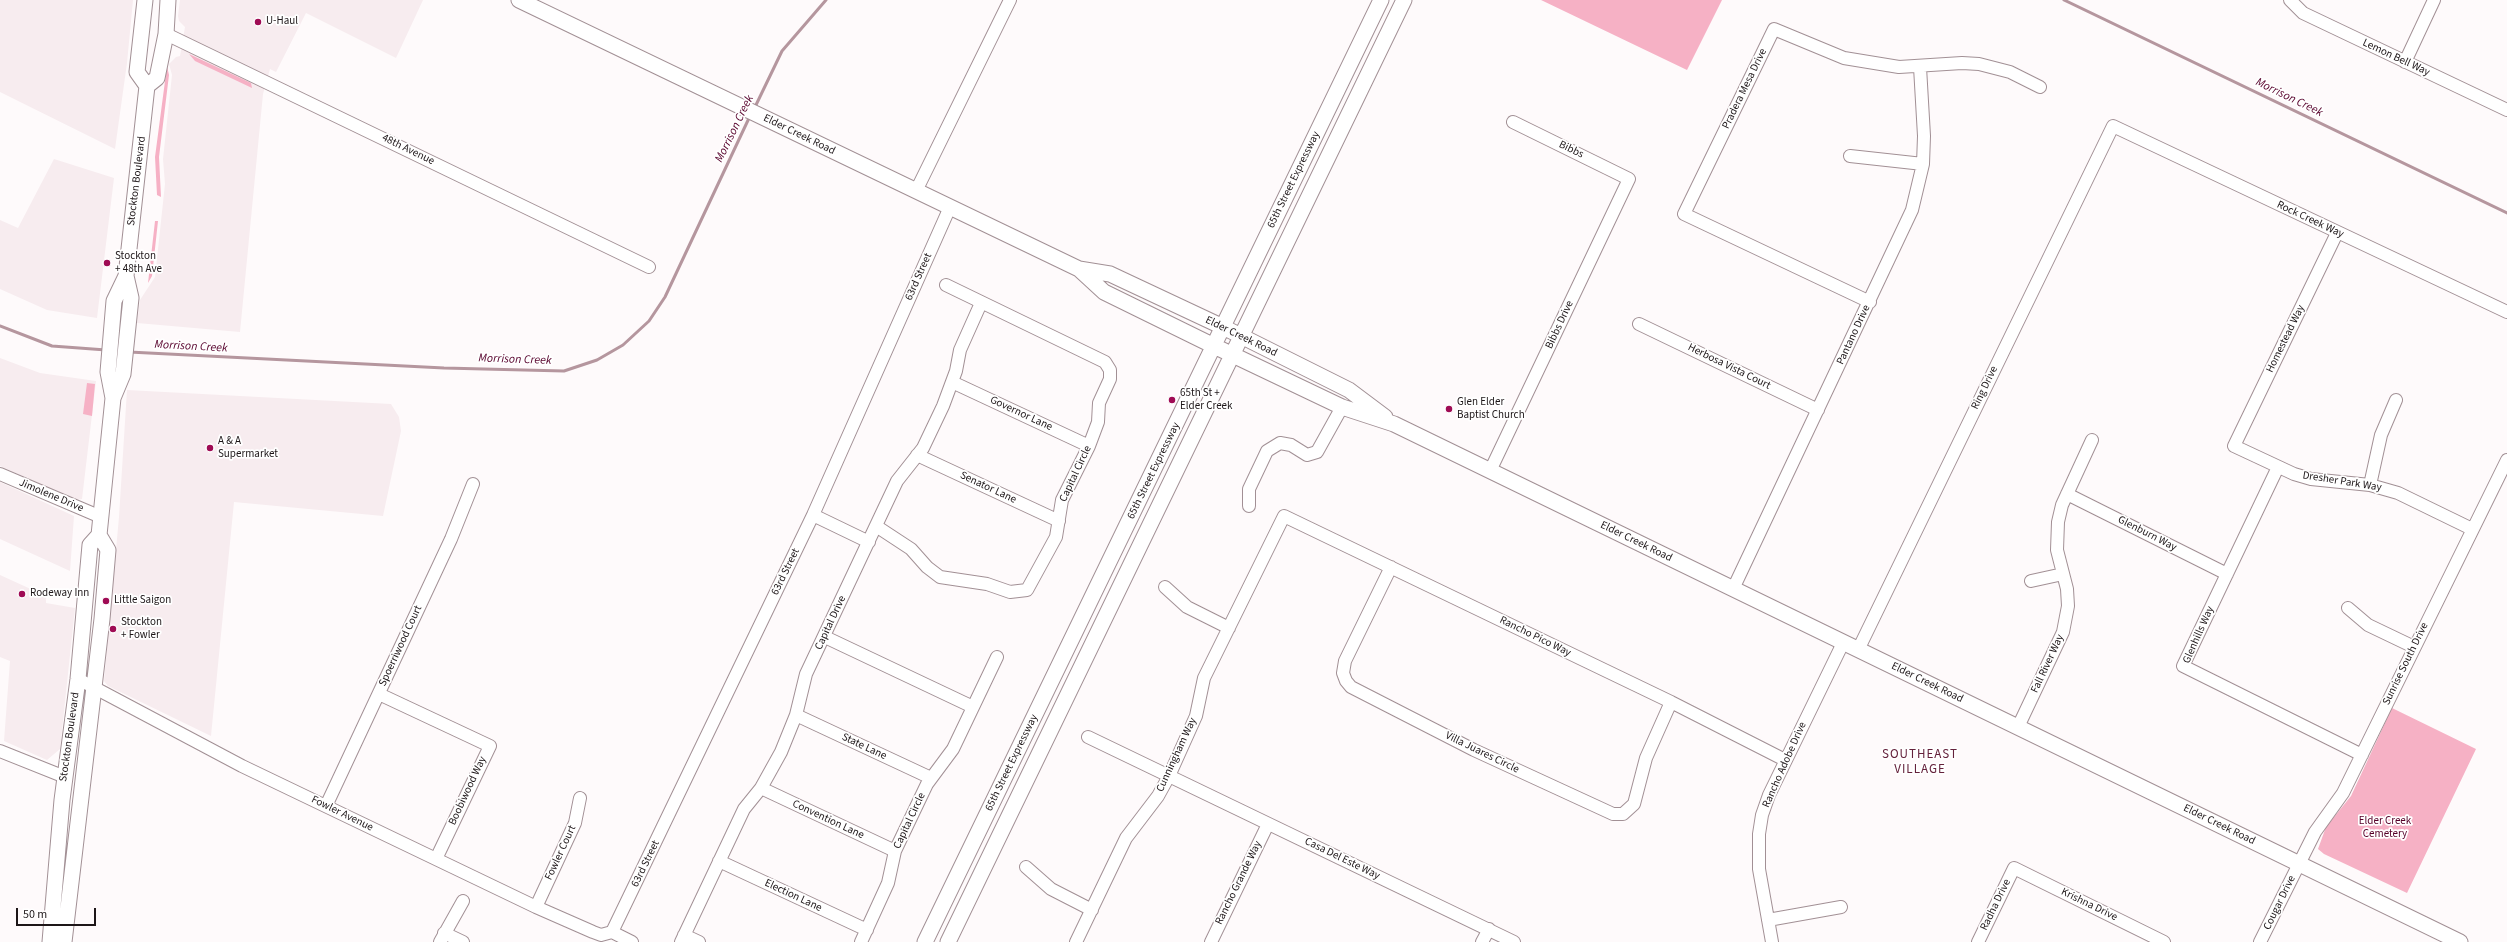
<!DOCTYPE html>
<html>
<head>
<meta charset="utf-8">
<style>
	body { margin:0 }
	#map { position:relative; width:2507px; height:942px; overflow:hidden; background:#fefafb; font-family:"Source Sans 3",sans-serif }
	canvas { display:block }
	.scale { position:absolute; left:16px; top:908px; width:80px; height:18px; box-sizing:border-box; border:2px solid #1d1618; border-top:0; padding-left:5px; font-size:12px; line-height:14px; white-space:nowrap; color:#1d1618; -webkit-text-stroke:3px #fff; paint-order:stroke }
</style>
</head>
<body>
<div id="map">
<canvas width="2507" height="942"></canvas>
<div class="scale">50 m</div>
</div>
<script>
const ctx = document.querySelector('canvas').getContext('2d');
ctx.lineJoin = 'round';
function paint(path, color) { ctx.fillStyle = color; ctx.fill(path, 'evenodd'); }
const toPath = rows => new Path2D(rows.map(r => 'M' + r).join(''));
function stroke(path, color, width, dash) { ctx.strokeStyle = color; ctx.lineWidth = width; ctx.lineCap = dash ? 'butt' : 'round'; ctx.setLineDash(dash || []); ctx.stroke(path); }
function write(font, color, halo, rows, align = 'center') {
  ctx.font = font + ' "Source Sans 3",sans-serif'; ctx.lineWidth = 3.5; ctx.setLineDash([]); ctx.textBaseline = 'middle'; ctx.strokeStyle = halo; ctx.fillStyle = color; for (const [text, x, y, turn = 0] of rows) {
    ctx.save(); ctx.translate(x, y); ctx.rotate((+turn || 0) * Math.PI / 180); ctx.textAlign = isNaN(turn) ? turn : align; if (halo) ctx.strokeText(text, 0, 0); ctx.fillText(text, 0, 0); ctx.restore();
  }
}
paint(toPath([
	[0,0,133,0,127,63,115,149,0,92],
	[180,0,423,0,396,58,306,13,276,72,270,69,263,94,240,332,137,323,140,300,155,277,165,184,163,159,172,75,169,64,176,57,180,56,185,27,179,21,178,16],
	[54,159,114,178,97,318,47,310,0,289,0,220,18,228],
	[0,358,40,373,96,381,82,499,76,500,0,466],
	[127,390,391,404,399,417,401,431,383,516,234,502,211,736,108,686,104,681,119,517],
	[0,482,74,516,70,571,0,539],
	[0,575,46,596,46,603,75,608,60,749,47,760,4,741,10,661,0,657]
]), '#f7ecef');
paint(toPath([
	[1541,0,1722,0,1687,70],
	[189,54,251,83,252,88,195,61],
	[167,66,169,75,159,157,161,197,157,195,155,157],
	[155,221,158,221,152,276,148,283],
	[87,383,95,384,92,416,83,414],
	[2392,708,2476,749,2407,893,2324,854,2318,849,2326,827,2351,796]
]), '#f6b1c5');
stroke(toPath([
	[2064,0,2507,213],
	[755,107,782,51,826,0],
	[0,326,52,346,106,350],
	[129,352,444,368,564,371,597,360,623,345,649,321,665,297,750,116]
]), '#b5969e', 3);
const minor = toPath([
	[2290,0,2303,13,2507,110],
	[166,34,649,267],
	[2405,62,2434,0],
	[1850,156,1923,164],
	[916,191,1010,0],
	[2337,233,2234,446,2294,474,2311,479,2370,485,2398,493,2472,529],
	[1870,302,1684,214,1774,29,1844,58,1899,67,1962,63,1979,64,2010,72,2040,87],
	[1639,324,1818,410],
	[952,382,1089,446],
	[917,455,1059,521],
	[2278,467,2183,666,2362,755],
	[1490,471,1629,179,1513,122],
	[0,474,101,517],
	[2370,485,2381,435,2396,400],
	[2067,494,2227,574],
	[1249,506,1249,489,1267,451,1280,443,1291,445,1307,455,1317,452,1342,407],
	[813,515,869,542],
	[876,526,911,549,927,567,940,577,987,584,1010,592,1027,590,1056,537,1062,500,1089,446,1098,422,1099,403,1110,379,1110,370,1105,362,946,285],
	[1391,567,1345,661,1343,673,1346,681,1351,687,1474,750,1613,814,1623,814,1634,804,1646,758,1671,702],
	[2031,581,2063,574],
	[1165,587,1187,607,1229,628],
	[1733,589,1912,210,1923,164,1924,136,1920,67],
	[2348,608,2368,625,2414,647],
	[825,637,973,707],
	[1858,650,2113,126,2507,312],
	[78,679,242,766,536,907,593,932,601,935,612,932],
	[379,694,490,746,436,859],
	[796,715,931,778],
	[2018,727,2063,632,2068,606,2067,589,2057,550,2058,522,2062,505,2092,440],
	[1088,737,1514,942],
	[0,751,65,777],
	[761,788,895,851],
	[326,806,451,539,473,484],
	[719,861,867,930],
	[1026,867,1051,889,1092,910],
	[536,907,575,823,580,798],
	[1768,920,1841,907],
	[612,932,813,515,950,207],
	[612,932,632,942],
	[444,933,463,942],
	[684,935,699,942],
	[440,942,463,901],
	[681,942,744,809,761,788,781,752,796,715,806,674,897,481,923,448,943,406,956,371,960,350,981,303],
	[861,942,888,883,895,851,927,784,953,749,997,657],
	[1076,942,1126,838,1158,796,1169,776,1196,716,1204,678,1284,516,1671,702,1785,760],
	[1211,942,1268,824],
	[1482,942,1489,929],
	[1772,942,1759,869,1759,834,1762,815,1769,795,1843,643],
	[1978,942,2014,868,2164,942],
	[2260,942,2315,832,2343,793,2507,460]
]);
const major = toPath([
	[519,0,1079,269,1110,274,1223,327,1349,390,1385,417],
	[147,86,157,78,166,34,168,0],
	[1079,269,1104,292,1214,346,1342,407,1394,424,2460,942],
	[113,398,108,372,114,301,126,276,147,86,137,72,145,0],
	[50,942,62,800,78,679,90,545,99,535],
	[64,942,102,619,108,550,99,535,113,398,123,374,131,298,126,276],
	[925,942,1381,0],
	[948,942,1404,0]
]);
stroke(minor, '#a29095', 14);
stroke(major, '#a29095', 17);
stroke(minor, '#fff', 12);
stroke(major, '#fff', 15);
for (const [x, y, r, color] of [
	[258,22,4,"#9f0b54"],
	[107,263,4,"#9f0b54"],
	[1172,400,4,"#9f0b54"],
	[1449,409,4,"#9f0b54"],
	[210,448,4,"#9f0b54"],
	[22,594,4,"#9f0b54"],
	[106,601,4,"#9f0b54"],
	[113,629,4,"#9f0b54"]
]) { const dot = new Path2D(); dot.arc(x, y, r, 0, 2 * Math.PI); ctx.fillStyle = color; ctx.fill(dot); stroke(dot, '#fff', 1.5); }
write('11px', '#1d1618', '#fff', [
	["U-Haul",266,22],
	["Stockton",115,257],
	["+ 48th Ave",115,270],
	["65th St +",1180,394],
	["Elder Creek",1180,407],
	["Glen Elder",1457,403],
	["Baptist Church",1457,416],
	["A & A",218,442],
	["Supermarket",218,455],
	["Rodeway Inn",30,594],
	["Little Saigon",114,601],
	["Stockton",121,623],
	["+ Fowler",121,636]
], 'left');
write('11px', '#1d1618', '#fff', [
	["Lemon Bell Way",2396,58,25],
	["Pradera Mesa Drive",1745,89,-64],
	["Elder Creek Road",799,135,26],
	["48th Avenue",408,150,26],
	["Bibbs",1571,150,26],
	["65th Street Expressway",1294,180,-64],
	["Stockton Boulevard",137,181,-83],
	["Rock Creek Way",2310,220,25],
	["63rd Street",919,277,-66],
	["Bibbs Drive",1560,325,-65],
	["Pantano Drive",1854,335,-65],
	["Elder Creek Road",1241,337,26],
	["Homestead Way",2286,339,-64],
	["Herbosa Vista Court",1729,367,26],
	["Ring Drive",1985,388,-64],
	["Governor Lane",1021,414,25],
	["65th Street Expressway",1154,471,-64],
	["Capital Circle",1076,474,-65],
	["Dresher Park Way",2342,482,9],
	["Senator Lane",988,488,25],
	["Jimolene Drive",51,496,23],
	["Glenburn Way",2147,534,27],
	["Elder Creek Road",1636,542,26],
	["63rd Street",786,572,-64],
	["Capital Drive",831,623,-65],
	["Glenhills Way",2199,635,-66],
	["Rancho Pico Way",1535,637,26],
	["Spoerriwood Court",401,646,-65],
	["Fall River Way",2048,664,-65],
	["Sunrise South Drive",2406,664,-64],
	["Elder Creek Road",1927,683,26],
	["Stockton Boulevard",70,737,-82],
	["State Lane",864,747,25],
	["Villa Juares Circle",1482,753,26],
	["Cunningham Way",1177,755,-65],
	["65th Street Expressway",1012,763,-64],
	["Rancho Adobe Drive",1785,765,-66],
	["Boobiwood Way",468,791,-65],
	["Fowler Avenue",342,814,26],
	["Convention Lane",828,820,25],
	["Capital Circle",910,821,-65],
	["Elder Creek Road",2219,825,26],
	["Fowler Court",561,853,-65],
	["Casa Del Este Way",1342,859,26],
	["63rd Street",646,864,-64],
	["Rancho Grande Way",1239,883,-64],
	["Election Lane",793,896,25],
	["Cougar Drive",2280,903,-64],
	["Radha Drive",1996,905,-64],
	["Krishna Drive",2089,905,26]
]);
write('11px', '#550028', '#fff', [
	["Elder Creek",2385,822],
	["Cemetery",2385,835]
]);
write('italic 12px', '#57002b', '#fff', [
	["Morrison Creek",2289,98,26],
	["Morrison Creek",735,129,-64],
	["Morrison Creek",191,347,3],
	["Morrison Creek",515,360,2]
]);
ctx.letterSpacing = '1px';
write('13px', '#64213b', '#fff', [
	["SOUTHEAST",1920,755],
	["VILLAGE",1920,770]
]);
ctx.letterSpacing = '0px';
</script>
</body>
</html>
